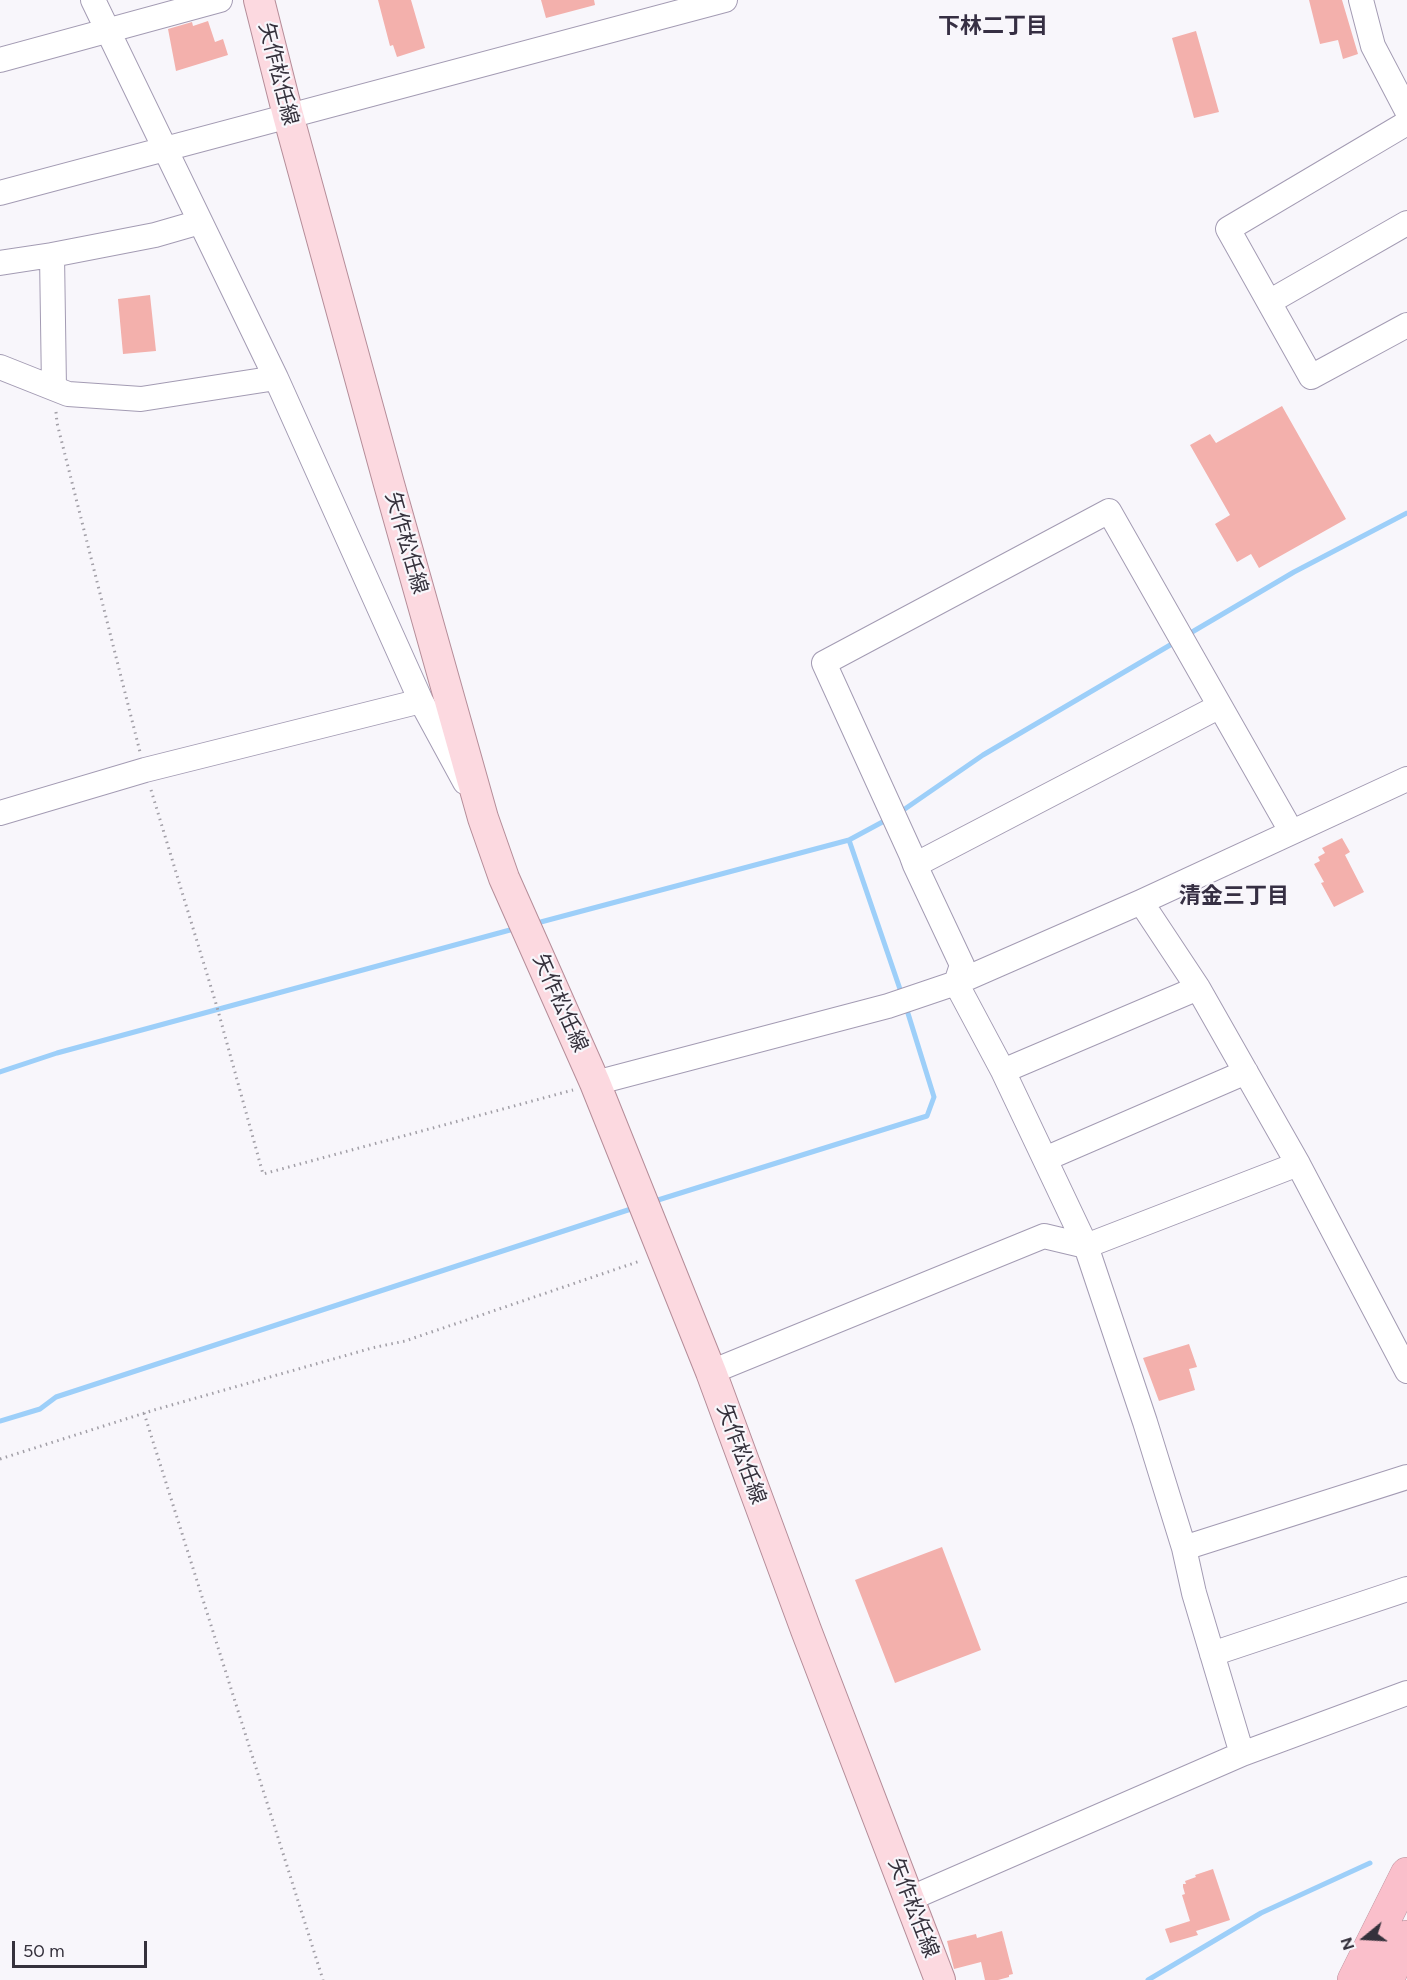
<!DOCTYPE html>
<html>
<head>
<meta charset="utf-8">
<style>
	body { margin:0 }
	#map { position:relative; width:1407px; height:1980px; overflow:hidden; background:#f8f6fb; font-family:Figtree,sans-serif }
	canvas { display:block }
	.north { position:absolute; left:1335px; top:1908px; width:60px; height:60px; -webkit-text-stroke:4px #f8f6fb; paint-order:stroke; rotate:252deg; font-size:16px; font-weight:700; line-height:24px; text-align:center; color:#35313c }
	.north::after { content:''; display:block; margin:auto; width:21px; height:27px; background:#35313c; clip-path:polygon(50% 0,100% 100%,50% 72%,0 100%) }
	.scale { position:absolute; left:12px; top:1941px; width:135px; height:27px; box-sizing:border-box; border:3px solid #35313c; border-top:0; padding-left:8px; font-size:18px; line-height:21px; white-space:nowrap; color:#35313c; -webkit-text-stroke:4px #f8f6fb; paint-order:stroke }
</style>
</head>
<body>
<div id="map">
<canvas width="1407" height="1980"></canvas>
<div class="north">N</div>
<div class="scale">50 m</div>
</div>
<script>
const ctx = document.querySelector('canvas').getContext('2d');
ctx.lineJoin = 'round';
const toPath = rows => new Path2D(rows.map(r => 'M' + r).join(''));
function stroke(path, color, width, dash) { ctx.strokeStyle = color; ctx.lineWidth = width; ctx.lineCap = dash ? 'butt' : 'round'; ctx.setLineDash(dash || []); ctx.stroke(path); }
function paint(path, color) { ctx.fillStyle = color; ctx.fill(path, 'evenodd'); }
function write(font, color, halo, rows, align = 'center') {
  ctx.font = font + ' Figtree,"Noto Sans JP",sans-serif'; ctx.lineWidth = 4.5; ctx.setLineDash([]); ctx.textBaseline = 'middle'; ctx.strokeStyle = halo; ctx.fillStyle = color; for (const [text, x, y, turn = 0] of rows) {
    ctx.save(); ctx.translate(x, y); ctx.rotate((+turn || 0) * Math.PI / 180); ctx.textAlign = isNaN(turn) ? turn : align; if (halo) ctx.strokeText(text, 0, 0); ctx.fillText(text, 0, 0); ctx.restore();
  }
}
stroke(toPath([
	[1187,635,1294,572,1407,513],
	[899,813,983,755,1177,641],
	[849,840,902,995],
	[537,923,849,840,888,819],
	[0,1072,57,1053,510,930],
	[658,1200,927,1116,934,1097,906,1007],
	[0,1421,40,1409,56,1397,634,1208],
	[1148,1980,1261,1913,1370,1863]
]), '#9dcff9', 5);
paint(toPath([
	[378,0,411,0,425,48,397,57,393,45,390,46],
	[541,0,594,0,595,5,546,18],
	[1309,0,1342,0,1358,54,1343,59,1338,40,1320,44],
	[208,21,215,42,223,39,228,55,176,71,168,29,192,22,193,26],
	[1196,31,1219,112,1194,118,1172,38],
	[150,295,156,351,123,354,118,299],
	[1282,406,1346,519,1259,568,1251,554,1237,562,1215,524,1230,515,1190,445,1210,434,1216,443],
	[1342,838,1350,852,1345,855,1364,892,1334,907,1321,883,1324,882,1314,864,1320,861,1318,857,1325,853,1322,848],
	[1189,1344,1197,1367,1189,1369,1195,1390,1159,1401,1143,1358],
	[942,1547,981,1650,895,1683,855,1580],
	[1213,1869,1230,1920,1196,1931,1198,1935,1170,1943,1165,1929,1190,1921,1182,1895,1185,1894,1183,1887,1183,1884,1186,1884,1185,1881,1196,1877,1195,1875],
	[1002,1931,1013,1974,1009,1975,1009,1977,998,1980,985,1980,981,1962,954,1969,947,1941,976,1934,977,1938]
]), '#f3b0ac');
const minor = toPath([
	[93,0,276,378,421,701],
	[1361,0,1373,46,1407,111],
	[0,60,220,0],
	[1407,123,1228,229,1311,377,1407,325],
	[0,193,725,0],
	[52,255,155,235,200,222],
	[0,263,52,255,54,388],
	[1269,302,1407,223],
	[0,367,68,394,141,399,276,378],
	[0,813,145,770,421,701,465,782],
	[915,865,1220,706],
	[1198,988,1003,1071,956,983,962,965,915,865,911,854,824,663,1109,511,1291,831],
	[1003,1071,1086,1246,1145,1422,1184,1548,1194,1593,1242,1754],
	[595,1083,888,1006,956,983,1141,902,1407,779],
	[1045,1159,1246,1072],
	[1298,1164,1407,1371],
	[711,1372,1044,1236,1086,1246,1298,1164,1198,988,1141,902],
	[1184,1548,1407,1477],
	[1212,1654,1407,1589],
	[909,1899,1242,1754,1407,1693]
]);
const major = toPath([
	[259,0,288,115,389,484,483,818,504,878,595,1083,711,1372,806,1630,940,1980]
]);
const highway = toPath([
	[1354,1980,1407,1874],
	[1387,1980,1407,1937]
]);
stroke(minor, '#a39bb3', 26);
stroke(major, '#b58d99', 32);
stroke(highway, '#b58d99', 34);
stroke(toPath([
	[56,412,57,423,140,752],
	[151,790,217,1007,263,1174,573,1090],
	[144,1413,323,1980],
	[0,1459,154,1410,372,1348,405,1341,640,1261]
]), '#a29fa7', 3, [1.5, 4.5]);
stroke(minor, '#fff', 24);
stroke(major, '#fcd9e0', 30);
stroke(highway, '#fabfcb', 33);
write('21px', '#35313c', '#f8f6fb', [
	["矢作松任線",278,74,76],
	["矢作松任線",406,543,74],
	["矢作松任線",560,1003,66],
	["矢作松任線",741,1454,70],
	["矢作松任線",913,1908,69]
]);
write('bold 22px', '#362f43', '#f8f6fb', [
	["下林二丁目",993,27],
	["清金三丁目",1234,897]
]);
</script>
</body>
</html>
